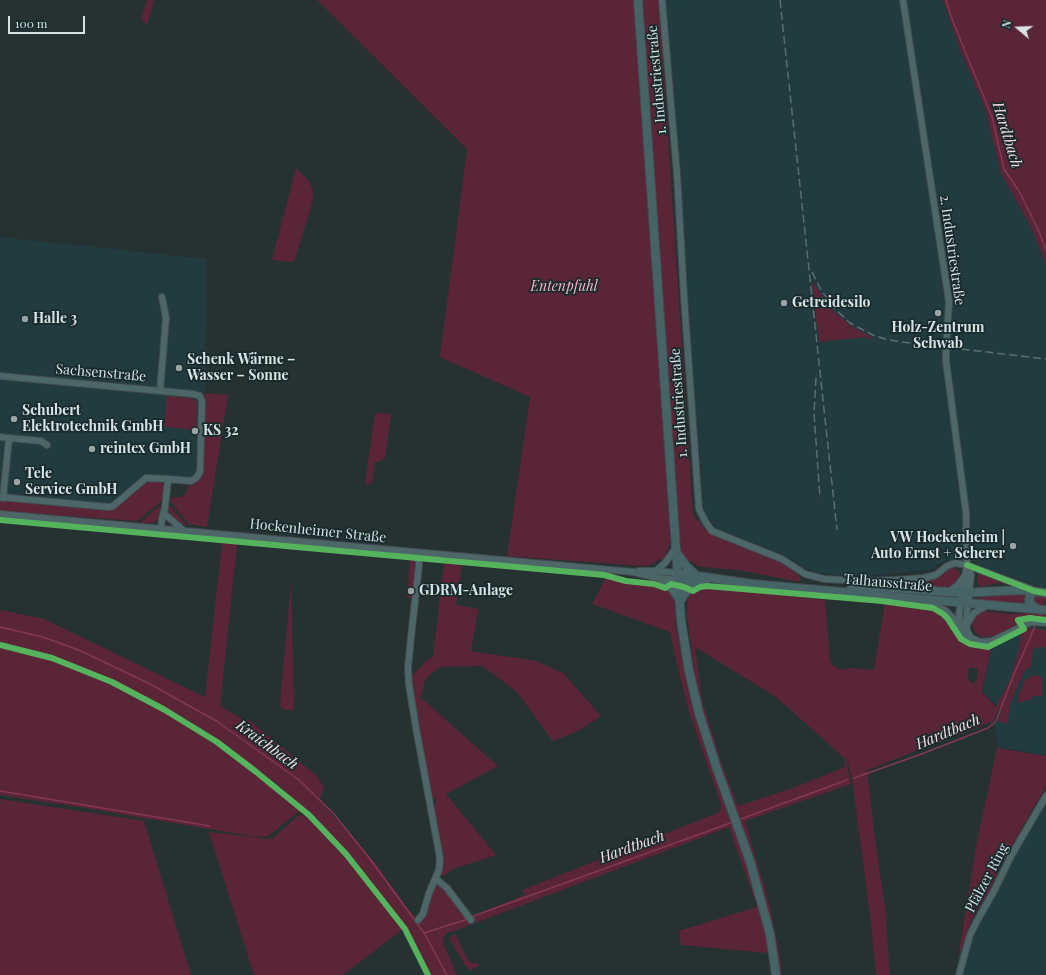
<!DOCTYPE html>
<html>
<head>
<meta charset="utf-8">
<style>
	body { margin:0 }
	#map { position:relative; width:1046px; height:975px; overflow:hidden; background:#263132; font-family:"Playfair Display",serif }
	canvas { display:block }
	.north { position:absolute; left:998px; top:8px; width:40px; height:40px; -webkit-text-stroke:3px #182b2c; paint-order:stroke; rotate:289deg; font-size:11px; font-weight:700; line-height:16px; text-align:center; color:#d7e2e3 }
	.north::after { content:''; display:block; margin:auto; width:14px; height:18px; background:#d7e2e3; clip-path:polygon(50% 0,100% 100%,50% 72%,0 100%) }
	.scale { position:absolute; left:8px; top:16px; width:77px; height:18px; box-sizing:border-box; border:2px solid #d7e2e3; border-top:0; padding-left:5px; font-size:12px; line-height:14px; white-space:nowrap; color:#d7e2e3; -webkit-text-stroke:3px #182b2c; paint-order:stroke }
</style>
</head>
<body>
<div id="map">
<canvas width="1046" height="975"></canvas>
<div class="north">N</div>
<div class="scale">100 m</div>
</div>
<script>
const ctx = document.querySelector('canvas').getContext('2d');
ctx.lineJoin = 'round';
function paint(path, color) { ctx.fillStyle = color; ctx.fill(path, 'evenodd'); }
const toPath = rows => new Path2D(rows.map(r => 'M' + r).join(''));
function stroke(path, color, width, dash) { ctx.strokeStyle = color; ctx.lineWidth = width; ctx.lineCap = dash ? 'butt' : 'round'; ctx.setLineDash(dash || []); ctx.stroke(path); }
function write(font, color, halo, rows, align = 'center') {
  ctx.font = font + ' "Playfair Display",serif'; ctx.lineWidth = 3.5; ctx.setLineDash([]); ctx.textBaseline = 'middle'; ctx.strokeStyle = halo; ctx.fillStyle = color; for (const [text, x, y, turn = 0] of rows) {
    ctx.save(); ctx.translate(x, y); ctx.rotate((+turn || 0) * Math.PI / 180); ctx.textAlign = isNaN(turn) ? turn : align; if (halo) ctx.strokeText(text, 0, 0); ctx.fillText(text, 0, 0); ctx.restore();
  }
}
paint(toPath([
	[663,0,943,0,960,49,985,108,1001,173,1031,227,1046,264,1046,588,960,559,944,561,929,570,857,577,817,573,805,568,783,554,716,528,704,512],
	[0,237,207,259,205,393,199,393,195,471,193,475,189,477,147,474,143,476,109,503,0,494,0,379,52,384,52,377,0,372],
	[1030,627,1046,629,1046,755,998,747,994,724,1000,709,983,692,992,644],
	[1046,790,1046,975,955,975,961,941,1008,855]
]), '#223b3e');
paint(toPath([
	[147,0,154,0,147,25,141,19],
	[317,0,659,0,693,515,709,533,723,538,781,561,800,577,800,582,738,570,703,567,698,566,691,561,687,564,681,551,676,490,668,491,670,543,664,560,660,559,650,565,643,566,507,556,530,397,440,357,467,149],
	[943,0,1046,0,1046,264,1031,227,1001,173,985,108,960,49],
	[296,168,309,181,313,191,313,200,294,262,272,260],
	[812,281,830,308,851,326,872,337,871,339,865,337,819,342],
	[205,393,228,395,207,527,189,524,169,500,170,498,181,497,183,496,186,493,190,484,197,481,201,476,203,469],
	[167,396,191,398,196,401,197,406,196,430,164,427],
	[375,413,391,414,385,459,374,463,372,484,365,484],
	[150,480,161,482,164,487,163,500,137,521,0,511,0,500,109,511,117,507,147,482],
	[162,504,158,519,156,521,150,524,139,523],
	[168,506,170,506,188,526,177,522,171,516],
	[222,543,237,544,220,706,247,722,249,720,317,776,324,788,320,798,320,801,376,864,409,910,419,921,421,922,426,913,436,883,445,889,466,912,470,925,445,934,443,938,443,943,457,975,429,975,419,950,409,932,361,869,343,847,278,785,221,742,158,703,120,684,52,657,0,644,0,610,44,619,205,697],
	[410,560,418,561,414,598,407,598],
	[444,563,462,564,456,605,478,609,471,651,536,661,563,673,601,716,578,731,553,741,516,691,482,666,440,667,426,678,420,697,498,766,446,794,496,855,453,869,441,877,443,861,433,809,437,799,431,798,411,685,413,675,425,662,433,657],
	[954,568,959,571,960,574,956,584,950,588,862,586,931,580,937,579,948,569],
	[979,571,1009,584,1003,584,999,583,980,587,977,581],
	[605,579,656,585,665,589,667,588,674,598,676,627,691,700,709,760,729,809,754,884,760,906,765,929,769,953,773,975,771,975,769,953,681,945,679,931,760,906,754,898,729,827,475,923,472,916,525,895,522,890,720,812,721,804,689,712,680,677,670,632,592,604],
	[291,581,294,710,285,710,281,708,280,705],
	[706,587,825,600,830,660,833,666,843,670,851,668,874,670,886,596,894,598,914,607,931,609,944,616,961,641,969,645,978,647,992,644,982,692,996,707,1010,680,1019,649,1021,633,1028,628,1046,630,1046,647,1033,648,1031,667,1026,669,1010,703,1008,724,998,721,1002,710,999,708,994,721,867,770,874,832,885,908,890,975,876,975,870,915,852,779,847,758,846,758,851,784,745,821,770,906,781,964,782,975,779,975,776,955,704,721,696,686,687,615,688,597,690,591,694,592,701,588],
	[695,647,776,697,844,758,845,767,793,788,738,806,722,765,702,700],
	[971,667,977,669,978,672,976,681,973,684,970,682,968,678,968,670],
	[1007,594,1020,594,1026,595,1025,602,1027,605,977,600,978,598],
	[1035,595,1044,596,1044,597,1046,598,1043,606,1038,606,1030,598],
	[983,611,1008,614,1032,613,1046,615,1046,619,1027,617,1019,625,995,636,982,637,975,632,972,625,974,618],
	[0,647,47,658,111,685,155,706,216,743,256,773,304,812,298,812,268,836,256,837,85,808,0,795],
	[1034,675,1038,675,1042,678,1042,696,1033,696,1030,700,1025,700,1024,702,1018,702,1018,697,1025,680],
	[997,748,1046,756,1046,786,1001,864,989,892,973,917,958,958,976,846],
	[0,799,144,821,191,975,0,975],
	[299,815,304,815,310,818,344,852,403,929,343,975,254,975,209,832,268,839,273,838],
	[455,934,469,962,479,964,478,967,470,970,465,965,449,938]
]), '#5b2538');
stroke(toPath([
	[946,0,952,19,992,117,1004,169,1019,191,1038,229,1046,250],
	[1038,621,1041,613],
	[0,627,43,637,81,651,152,685,218,722,299,780,333,813,370,859,424,933,447,975],
	[854,778,919,755,988,728,993,724,996,721,1012,679,1036,624],
	[0,791,210,826],
	[738,820,847,780],
	[471,917,733,822],
	[424,933,468,919]
]), '#833952', 1.5);
const minor = toPath([
	[662,0,677,174,684,297,699,509,705,521,712,531,782,559,805,574,824,579,863,581,896,580,924,578,936,575,947,566,955,563,967,565,1031,589],
	[903,0,949,302,946,348,946,361,966,512,967,565,959,614,960,626],
	[0,376,193,394,200,396,202,401,200,472,196,478,191,481,168,479],
	[160,391,166,318,162,297],
	[0,437,9,438,3,498],
	[9,438,41,441,47,445],
	[0,497,109,507,113,506,146,478,168,479,165,508,162,518,161,529],
	[0,514,633,572,658,578,678,580],
	[167,516,184,531],
	[418,553,419,565,411,637,408,668,409,685,416,728,440,858,439,870,429,893,423,914,418,920],
	[967,565,971,575,966,622,967,630,970,637],
	[639,571,656,571,677,573],
	[656,571,665,563,675,549],
	[659,579,671,589,680,601],
	[949,592,957,586,964,577],
	[925,600,946,611,955,620,966,635,980,642,992,641,1031,622,1046,623],
	[967,624,974,613,986,606],
	[436,879,447,888,471,920],
	[959,975,970,935,977,921,995,889,1011,856,1046,796]
]);
const major = toPath([
	[638,0,681,621,689,671,699,713,717,769,750,861,770,934,776,975],
	[676,552,687,567,697,576],
	[677,573,752,584,1046,610],
	[678,580,697,581,706,579],
	[851,589,877,587,963,593,1019,590,1034,591,1046,593],
	[1034,591,1030,596,1029,602,1034,607,1038,609],
	[680,601,688,589,697,581]
]);
stroke(minor, '#434c4d', 8);
stroke(major, '#434c4d', 10);
stroke(minor, '#4d6769', 6);
stroke(major, '#466366', 8);
stroke(toPath([
	[780,0,837,530],
	[812,272,821,290,834,308,850,323,873,335,885,339,902,342,1046,359],
	[816,378,814,413,820,498]
]), '#5c6f71', 1.5, [8, 4]);
stroke(toPath([
	[0,520,604,575,626,581,654,584,665,588,671,584,684,587,693,591,700,587,707,586,882,601,933,608,943,614,948,619,961,639,970,644,988,647,1024,629,1018,620,1030,618,1046,620],
	[967,565,1034,591,1046,593],
	[0,645,52,658,112,682,165,710,217,742,255,771,309,815,346,854,405,929,428,975]
]), '#56b35d', 6);
for (const [x, y, r, color] of [
	[784,303,4,"#99a4a5"],
	[938,313,4,"#99a4a5"],
	[25,319,4,"#99a4a5"],
	[179,368,4,"#99a4a5"],
	[14,419,4,"#99a4a5"],
	[195,431,4,"#99a4a5"],
	[92,449,4,"#99a4a5"],
	[17,482,4,"#99a4a5"],
	[1013,546,4,"#99a4a5"],
	[411,591,4,"#99a4a5"]
]) { const dot = new Path2D(); dot.arc(x, y, r, 0, 2 * Math.PI); ctx.fillStyle = color; ctx.fill(dot); stroke(dot, '#182b2c', 1.5); }
write('14px', '#d7e2e3', '#182b2c', [
	["1. Industriestraße",657,80,-95],
	["2. Industriestraße",952,250,82],
	["Sachsenstraße",101,373,5],
	["1. Industriestraße",679,403,-94],
	["Hockenheimer Straße",318,531,6],
	["Talhausstraße",888,583,5],
	["Pfälzer Ring",987,878,-62]
]);
write('italic 14px', '#fbb3c6', '#182b2c', [
	["Entenpfuhl",564,287]
]);
write('bold 14px', '#d7e2e3', '#182b2c', [
	["Getreidesilo",792,303],
	["Halle 3",33,319],
	["Holz-Zentrum",938,328,"center"],
	["Schwab",938,344,"center"],
	["Schenk Wärme –",187,360],
	["Wasser – Sonne",187,376],
	["Schubert",22,411],
	["Elektrotechnik GmbH",22,427],
	["KS 32",203,431],
	["reintex GmbH",100,449],
	["Tele",25,474],
	["Service GmbH",25,490],
	["VW Hockenheim |",1005,538,"right"],
	["Auto Ernst + Scherer",1005,554,"right"],
	["GDRM-Anlage",419,591]
], 'left');
write('italic 15px', '#f6dce2', '#182b2c', [
	["Hardtbach",1007,135,73],
	["Hardtbach",948,732,-23],
	["Kraichbach",267,745,36],
	["Hardtbach",632,847,-20]
]);
</script>
</body>
</html>
